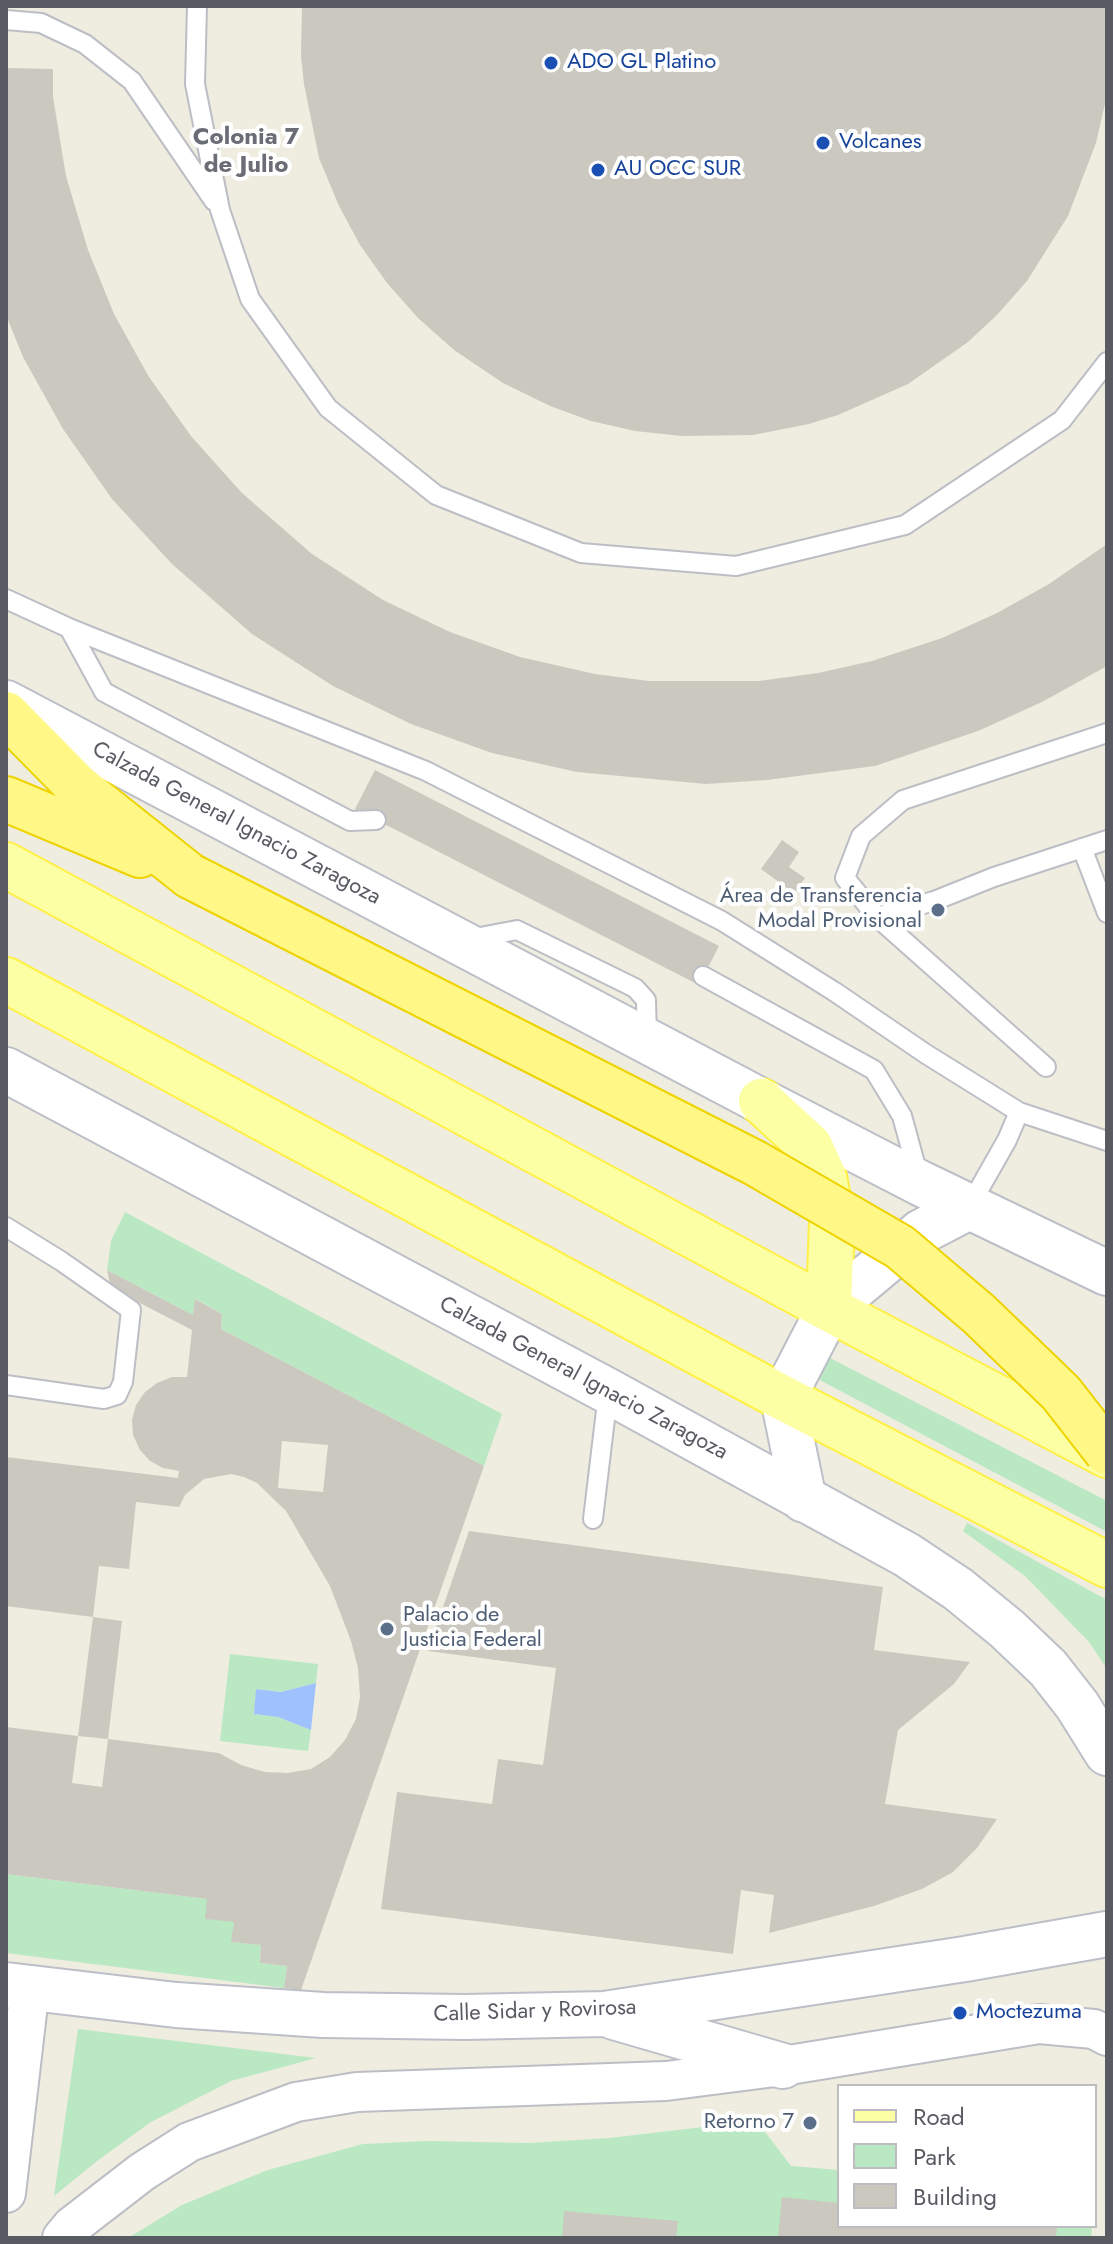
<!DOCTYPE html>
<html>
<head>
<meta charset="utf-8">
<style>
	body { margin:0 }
	#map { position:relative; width:1113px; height:2244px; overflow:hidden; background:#eeede0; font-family:Jost,sans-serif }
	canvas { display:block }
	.frame { position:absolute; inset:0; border:8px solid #595b63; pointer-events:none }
	.legend { position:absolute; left:837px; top:2084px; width:260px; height:144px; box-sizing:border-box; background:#fff; border:2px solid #bdbdc1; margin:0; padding:10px 14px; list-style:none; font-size:24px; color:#595b63 }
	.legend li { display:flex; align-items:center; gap:16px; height:40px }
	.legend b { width:40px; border:2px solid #bdbdc1 }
</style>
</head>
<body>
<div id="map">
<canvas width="1113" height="2244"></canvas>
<div class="frame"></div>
<ul class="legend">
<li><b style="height:10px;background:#fcffa4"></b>Road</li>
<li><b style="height:22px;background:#b9e8c3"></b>Park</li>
<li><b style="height:22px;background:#cbc9bf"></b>Building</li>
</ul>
</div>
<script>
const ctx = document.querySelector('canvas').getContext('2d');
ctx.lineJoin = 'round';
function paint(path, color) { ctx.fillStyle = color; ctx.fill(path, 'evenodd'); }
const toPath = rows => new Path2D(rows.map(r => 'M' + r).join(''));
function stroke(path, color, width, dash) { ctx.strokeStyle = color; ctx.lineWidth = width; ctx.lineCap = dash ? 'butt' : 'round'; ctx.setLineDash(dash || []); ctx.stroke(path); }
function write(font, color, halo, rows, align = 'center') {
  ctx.font = font + ' Jost,sans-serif'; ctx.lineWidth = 8; ctx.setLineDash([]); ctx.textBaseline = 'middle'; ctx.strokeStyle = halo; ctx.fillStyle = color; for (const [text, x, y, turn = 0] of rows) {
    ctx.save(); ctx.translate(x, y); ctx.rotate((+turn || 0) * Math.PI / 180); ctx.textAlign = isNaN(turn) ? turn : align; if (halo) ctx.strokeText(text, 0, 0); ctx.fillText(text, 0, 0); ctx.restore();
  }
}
paint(toPath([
	[125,1212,502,1414,484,1466,221,1329,222,1314,196,1299,193,1315,107,1270,111,1241],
	[828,1357,1107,1501,1107,1532,816,1378],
	[967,1523,1107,1600,1107,1669,1089,1642,1025,1576,963,1531],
	[230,1654,318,1664,316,1683,281,1692,257,1689,254,1714,278,1717,311,1730,308,1751,220,1741],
	[6,1874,207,1899,234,1922,232,1942,261,1945,260,1963,287,1966,284,1988,6,1953],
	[78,2029,316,2058,231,2081,151,2122,97,2161,54,2196],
	[753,2116,791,2166,839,2170,839,2226,1092,2226,1091,2238,128,2238,182,2205,223,2188,268,2170,363,2144,427,2141,529,2143,609,2138,712,2126]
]), '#b9e8c3');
paint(toPath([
	[316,1683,311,1730,278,1717,254,1714,256,1689,281,1692]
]), '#9fc2ff');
paint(toPath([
	[302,6,1107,6,1107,95,1096,143,1068,216,1027,281,997,315,968,342,908,384,838,415,809,424,753,435,682,436,635,431,591,421,550,406,503,383,454,350,418,318,387,283,360,245,339,206,319,158,304,84,301,56],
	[6,68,53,69,53,97,66,176,88,250,114,314,149,377,191,436,242,493,312,554,383,600,450,632,520,657,595,674,649,681,759,681,818,673,872,661,942,638,997,613,1049,584,1107,544,1107,666,1042,702,978,731,875,766,767,780,706,784,577,772,492,753,411,724,333,686,252,634,172,564,112,499,63,429,23,357,6,315],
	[375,770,719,946,699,985,355,809],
	[782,840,799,852,789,867,805,878,794,893,761,869],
	[107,1270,193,1315,195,1299,222,1314,221,1329,484,1466,301,1990,284,1988,287,1966,260,1963,261,1945,231,1942,234,1922,205,1919,207,1899,6,1874,6,1727,78,1736,72,1783,102,1787,108,1739,219,1753,241,1765,265,1772,288,1773,311,1769,330,1757,345,1740,356,1719,360,1697,358,1668,351,1641,330,1586,286,1511,257,1483,244,1477,231,1474,204,1479,185,1495,179,1507,136,1502,129,1569,99,1566,93,1617,6,1606,6,1457,178,1478,179,1471,163,1468,150,1461,140,1450,133,1435,132,1420,136,1405,145,1392,157,1383,172,1377,187,1377,192,1330,111,1288],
	[282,1441,328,1445,323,1492,278,1488],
	[469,1531,883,1587,874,1650,970,1662,954,1684,898,1730,885,1804,997,1819,977,1848,953,1872,922,1889,874,1906,769,1933,774,1895,741,1890,733,1954,381,1909,397,1792,492,1804,498,1759,543,1765,556,1668,428,1651],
	[93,1617,122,1621,108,1739,78,1736],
	[782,2197,839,2203,839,2226,1057,2226,1056,2238,778,2238],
	[564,2211,678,2221,676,2238,562,2238]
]), '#cbc9bf');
const lane = toPath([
	[197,6,195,84,220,210,250,299,328,408,436,495,581,553,736,566,905,525,1062,420,1107,362],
	[6,20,41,23,85,44,132,81,214,201],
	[6,599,69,628,426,771,722,921,835,992,926,1054,1019,1112,1107,1141],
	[69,628,104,692,350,821,376,820],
	[1107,733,903,800,861,836,845,878,877,917,934,901,994,877,1107,840],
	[1082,848,1107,913],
	[877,917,1046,1067],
	[470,939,517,930,635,988,646,1000,647,1038],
	[703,976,874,1070,902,1116,919,1178],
	[969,1207,1007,1140,1019,1112],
	[6,1227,61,1261,131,1310,123,1382,117,1395,104,1399,6,1385],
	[593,1519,608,1394]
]);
const street = toPath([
	[6,2193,30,1987],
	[62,2238,72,2226,142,2172,189,2142,296,2102,357,2092,666,2081,783,2066,1039,2024,1094,2029,1107,2036]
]);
const secondary = toPath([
	[6,703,761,1101,920,1183,1107,1273],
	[6,1070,608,1391,907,1555,958,1589,1007,1629,1048,1668,1077,1705,1107,1753],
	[804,1500,783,1398,829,1309,921,1232,969,1207],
	[6,1985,176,2005,323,2015,465,2017,604,2014,965,1959,1107,1934],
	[614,2017,783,2066]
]);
const primary = toPath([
	[6,865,829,1309,1107,1455],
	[6,980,783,1398,1107,1565],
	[761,1101,810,1146,824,1177,832,1219,829,1309]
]);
const highway = toPath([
	[6,714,78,787,190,876],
	[6,799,140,855]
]);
stroke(lane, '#bdbec5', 22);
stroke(street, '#bdbec5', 42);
stroke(secondary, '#bdbfc8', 48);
stroke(primary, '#fff048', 48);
stroke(highway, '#eed300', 48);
stroke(lane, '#fff', 18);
stroke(street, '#fff', 38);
stroke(secondary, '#fff', 44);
stroke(primary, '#fcffa4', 44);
stroke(highway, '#fff886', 44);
const highwayBridge = toPath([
	[190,876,755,1163,900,1247,979,1314,1061,1393,1107,1452]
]);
stroke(highwayBridge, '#eed300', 48, []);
stroke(highwayBridge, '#fff886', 44);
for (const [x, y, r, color] of [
	[551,63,8,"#1a4fb4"],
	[823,143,8,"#1a4fb4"],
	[598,170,8,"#1a4fb4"],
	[938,910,8,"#5c6f8a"],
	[387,1629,8,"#5c6f8a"],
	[960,2013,8,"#1a4fb4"],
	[810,2123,8,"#5c6f8a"]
]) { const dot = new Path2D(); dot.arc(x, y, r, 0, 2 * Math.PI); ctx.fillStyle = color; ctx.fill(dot); stroke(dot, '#fff', 3); }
write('22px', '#164399', '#fff', [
	["ADO GL Platino",567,63],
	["Volcanes",839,143],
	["AU OCC SUR",614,170],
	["Moctezuma",976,2013]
], 'left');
write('22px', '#595b63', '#fff', [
	["Calzada General Ignacio Zaragoza",236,824,28],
	["Calzada General Ignacio Zaragoza",583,1379,28],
	["Calle Sidar y Rovirosa",535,2012,-2]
]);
write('22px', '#4e5e75', '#fff', [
	["Área de Transferencia",922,897],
	["Modal Provisional",922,922],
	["Palacio de",403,1616,"left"],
	["Justicia Federal",403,1641,"left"],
	["Retorno 7",794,2123]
], 'right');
write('bold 24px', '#6a6d75', '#fff', [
	["Colonia 7",246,138],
	["de Julio",246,166]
]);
</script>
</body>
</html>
